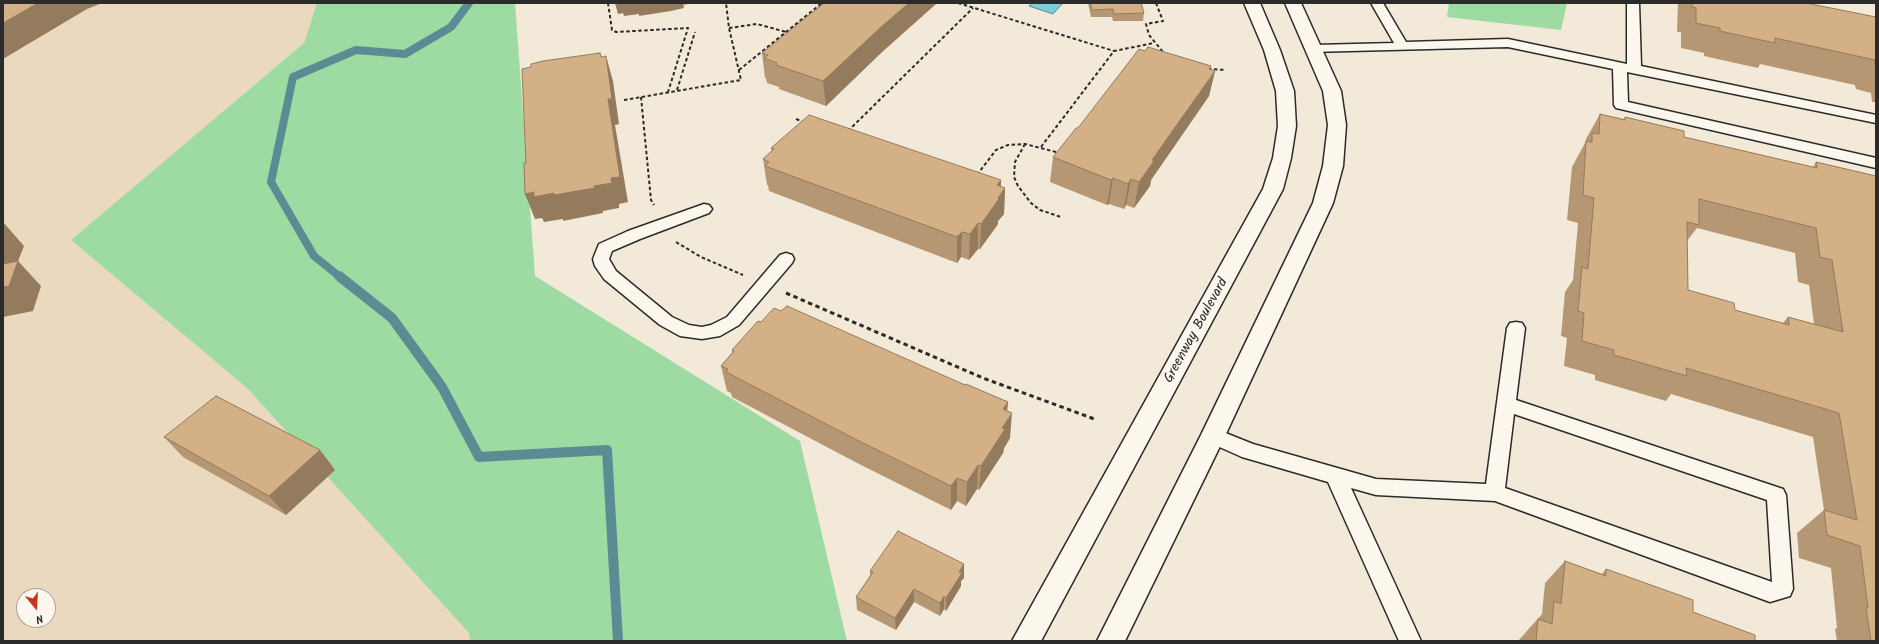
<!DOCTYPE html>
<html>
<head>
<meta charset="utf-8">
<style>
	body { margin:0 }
	#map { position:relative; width:1879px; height:644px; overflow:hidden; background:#f3e9d8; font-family:Kalam,sans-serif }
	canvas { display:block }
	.frame { position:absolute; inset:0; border:4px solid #2b2b2b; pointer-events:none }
	.north { position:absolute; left:16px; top:588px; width:40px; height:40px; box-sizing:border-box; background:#fbf7ec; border:1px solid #a8a59f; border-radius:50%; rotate:162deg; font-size:11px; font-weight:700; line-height:16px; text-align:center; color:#2b2b2b }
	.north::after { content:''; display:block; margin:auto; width:14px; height:18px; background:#c8321e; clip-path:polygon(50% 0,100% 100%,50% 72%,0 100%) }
</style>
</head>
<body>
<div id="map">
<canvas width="1879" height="644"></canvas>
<div class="frame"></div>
<div class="north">N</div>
</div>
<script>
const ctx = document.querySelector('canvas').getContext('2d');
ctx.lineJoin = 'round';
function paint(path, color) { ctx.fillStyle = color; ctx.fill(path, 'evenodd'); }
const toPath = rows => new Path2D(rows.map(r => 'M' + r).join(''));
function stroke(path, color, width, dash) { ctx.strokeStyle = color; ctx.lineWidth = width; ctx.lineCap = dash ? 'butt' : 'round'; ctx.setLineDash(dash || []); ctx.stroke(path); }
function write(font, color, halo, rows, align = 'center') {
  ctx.font = font + ' Kalam,sans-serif'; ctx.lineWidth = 3; ctx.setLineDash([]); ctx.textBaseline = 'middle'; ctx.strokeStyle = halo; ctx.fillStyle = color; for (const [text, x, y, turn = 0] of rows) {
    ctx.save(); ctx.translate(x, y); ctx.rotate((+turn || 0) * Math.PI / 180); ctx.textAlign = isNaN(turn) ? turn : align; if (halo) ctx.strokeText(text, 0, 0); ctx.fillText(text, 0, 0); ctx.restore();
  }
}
paint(toPath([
	[3,3,317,3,304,43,71,240,247,388,469,633,470,641,3,641],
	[24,596,48,596,48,620,24,620]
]), '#ead8bf');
paint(toPath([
	[317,3,515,3,535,276,800,441,847,641,470,641,469,633,247,388,71,240,304,43],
	[1449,3,1567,3,1561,30,1447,17]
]), '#9ddba3');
const water = toPath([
	[1032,3,1063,3,1053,14,1029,6,1032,3]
]);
paint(water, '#7cccd9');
stroke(water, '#5c8c93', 1);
stroke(toPath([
	[340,277,314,256,271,182,293,77,356,50,405,54,451,27,469,3]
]), '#5c8c93', 8);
stroke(toPath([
	[339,276,392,318,442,387,479,457,607,450,618,641]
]), '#5c8c93', 10);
const service = toPath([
	[1371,3,1383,3,1406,42,1508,39,1627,64,1627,3,1639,3,1641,66,1876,115,1876,123,1627,72,1628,102,1876,158,1876,168,1616,108,1614,105,1613,69,1508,47,1310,52,1309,49,1310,46,1315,45,1394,43,1371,3],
	[704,204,709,205,712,209,709,213,640,239,612,251,609,259,616,271,672,317,689,325,702,327,711,325,727,317,780,255,786,253,792,255,794,259,792,263,739,325,720,336,702,339,680,336,660,325,604,279,595,266,593,259,599,244,628,231,704,204],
	[1516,322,1522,323,1525,328,1516,400,1783,489,1786,495,1793,589,1790,596,1770,602,1495,501,1376,495,1351,488,1421,641,1399,641,1328,482,1242,457,1206,441,1204,436,1206,431,1213,428,1253,444,1376,479,1486,484,1507,328,1510,323,1516,322],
	[1514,414,1767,500,1772,582,1505,488,1514,414]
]);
const tertiary = toPath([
	[1244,3,1260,3,1280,50,1294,91,1296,126,1291,158,1283,189,1041,641,1012,641,1263,189,1273,158,1278,126,1276,91,1264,50,1244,3],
	[1285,3,1301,3,1341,91,1346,125,1343,166,1333,203,1225,436,1125,641,1097,641,1201,435,1313,203,1323,166,1328,125,1323,91,1285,3]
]);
stroke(service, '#2b2b2b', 3);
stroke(tertiary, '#2b2b2b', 3);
stroke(toPath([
	[608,3,612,30,616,32,688,28,668,92],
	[958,3,1114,51],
	[1156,3,1163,21,1146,24,1149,35,1163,52],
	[729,28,757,24,790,33],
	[1208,69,1226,70],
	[739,70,822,3],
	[677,90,695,32],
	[641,97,651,200,654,205],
	[624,100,741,80,729,28,726,3],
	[796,119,804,122],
	[848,131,973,8],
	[1025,144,1015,162,1014,177,1018,186,1031,203,1040,210,1061,217],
	[1041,147,1114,51,1154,43],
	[977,175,996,150,1008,145,1025,144,1060,153],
	[676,242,701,257,743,275]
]), '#2b2b2b', 2, [3.5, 2.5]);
stroke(toPath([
	[786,293,983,378,1097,420]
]), '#2b2b2b', 3, [4.5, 3.5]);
paint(service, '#fbf7ec');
paint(tertiary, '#fbf7ec');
paint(toPath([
	[824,3,937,3,882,52,826,106,779,89,779,87,767,83,766,78,765,78,762,53],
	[1088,3,1141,3,1144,13,1143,21,1113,21,1112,17,1091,17],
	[1678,3,1806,3,1876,17,1876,102,1872,102,1871,93,1856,89,1855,85,1760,64,1758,68,1704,56,1704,53,1681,48,1681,32,1677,32],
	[1210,69,1215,71,1209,96,1151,180,1150,186,1134,208,1126,205,1124,209,1109,204,1107,205,1050,182,1053,157,1078,128],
	[1600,114,1624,119,1625,117,1684,137,1813,167,1816,162,1876,176,1876,641,1837,641,1835,629,1837,628,1831,568,1799,558,1797,533,1824,510,1813,437,1671,394,1666,401,1595,380,1595,375,1564,366,1567,338,1561,336,1565,292,1573,280,1578,223,1567,220,1572,167,1585,143,1586,139],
	[1697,228,1795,253,1798,282,1809,285,1814,324,1788,317,1783,323,1735,310,1688,290,1687,241],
	[771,148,1001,180,1001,187,1005,188,1004,214,998,221,998,224,980,249,978,249,969,260,961,257,957,263,769,191,768,185,767,185,763,159,772,151],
	[732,350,965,385,1008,402,1007,411,1010,438,1004,448,1003,453,979,490,977,489,966,506,957,501,951,510,859,464,732,397,731,393,727,391,721,366,732,353],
	[164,437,320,450,335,470,286,515,183,457],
	[1565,561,1602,574,1606,569,1693,612,1755,641,1518,641,1542,614,1545,583],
	[964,564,964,578,961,581,961,586,946,611,944,609,940,616,914,602,896,630,857,610,856,597,870,576,870,571]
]), '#b69773');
paint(toPath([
	[38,3,102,3,87,9,3,59,3,23],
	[615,3,683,3,684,8,671,11,639,16,639,14,624,16,623,13,618,14],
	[683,3,688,3,688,4,683,5],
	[909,3,937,3,882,52,826,106,823,81,881,27],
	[606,56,613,81,619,124,615,125,628,202,619,204,619,208,603,211,603,213,563,221,563,219,544,222,542,218,535,219,525,194,534,192,594,186,608,99],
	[1211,66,1208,82,1215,71,1209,96,1151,180,1150,186,1134,208,1139,182,1152,160],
	[1113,178,1109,204,1107,205,1111,180],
	[1131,179,1126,205,1124,209,1128,184],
	[1001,180,1000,194,1005,188,1004,214,998,221,998,224,980,249,981,224,997,185],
	[3,222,24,246,18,261,41,286,33,311,3,317],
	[978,223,978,249,969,260,970,234],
	[962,232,961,257,957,263,957,237],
	[1008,402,1006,422,1012,413,1010,438,1004,448,1003,453,979,490,981,466,1003,409],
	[320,450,335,470,286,515,269,496],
	[978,465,977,489,966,506,967,482],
	[957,478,957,501,951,510,951,486],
	[964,564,964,578,961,581,961,586,946,611,946,598],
	[914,589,914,602,896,630,895,618],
	[944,596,944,609,940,616,940,603]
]), '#947b5e');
const building = toPath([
	[3,3,38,3,3,23,3,3],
	[824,3,909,3,881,27,823,81,776,65,777,63,764,58,768,55,762,53,824,3],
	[1090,3,1141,3,1144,13,1114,14,1113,9,1092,10,1090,3],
	[1692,3,1806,3,1876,17,1876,65,1875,64,1875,60,1775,38,1775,43,1720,31,1720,28,1696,23,1696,8,1692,7,1692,3],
	[1148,47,1211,66,1209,69,1215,71,1152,160,1154,161,1139,182,1131,179,1128,184,1113,178,1111,180,1053,157,1076,128,1078,128,1139,49,1145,51,1148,47],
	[600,53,601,57,606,56,612,99,608,99,620,177,611,178,612,183,594,186,595,188,554,195,554,193,534,197,534,192,525,194,524,163,526,163,522,69,531,67,531,64,543,61,600,53],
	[1600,114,1625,120,1625,117,1684,131,1684,137,1817,168,1816,162,1876,176,1876,641,1871,641,1866,608,1868,608,1860,546,1827,535,1824,510,1857,520,1839,413,1686,368,1687,376,1614,355,1614,350,1582,341,1584,313,1578,311,1582,267,1588,269,1594,198,1583,195,1586,141,1592,142,1592,133,1599,134,1600,114],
	[1699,199,1816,228,1820,257,1832,260,1843,332,1788,317,1789,325,1735,310,1734,303,1688,290,1687,222,1699,225,1699,199],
	[809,115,1001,180,997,185,1005,188,998,198,999,199,981,224,978,223,970,234,962,232,957,237,765,166,769,162,763,159,774,149,771,148,809,115],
	[18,261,9,286,3,287,3,264,18,261],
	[787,306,965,385,966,384,1008,402,1003,409,1012,413,1002,428,1005,429,981,466,978,465,967,482,957,478,951,486,857,440,726,372,728,369,721,366,734,351,732,350,758,321,761,322,774,308,781,311,787,306],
	[216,396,320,450,269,496,164,437,216,396],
	[898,531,964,564,959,572,962,573,946,598,944,596,940,603,914,589,895,618,856,597,873,572,870,571,898,531],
	[1565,561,1606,576,1606,569,1693,600,1693,612,1755,635,1755,641,1536,641,1538,619,1552,624,1554,601,1561,604,1565,561]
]);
paint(building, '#d4b086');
stroke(building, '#947b5e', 1);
write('14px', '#2b2b2b', '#fbf7ec', [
	["Greenway Boulevard",1197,331,-61]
]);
</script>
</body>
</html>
